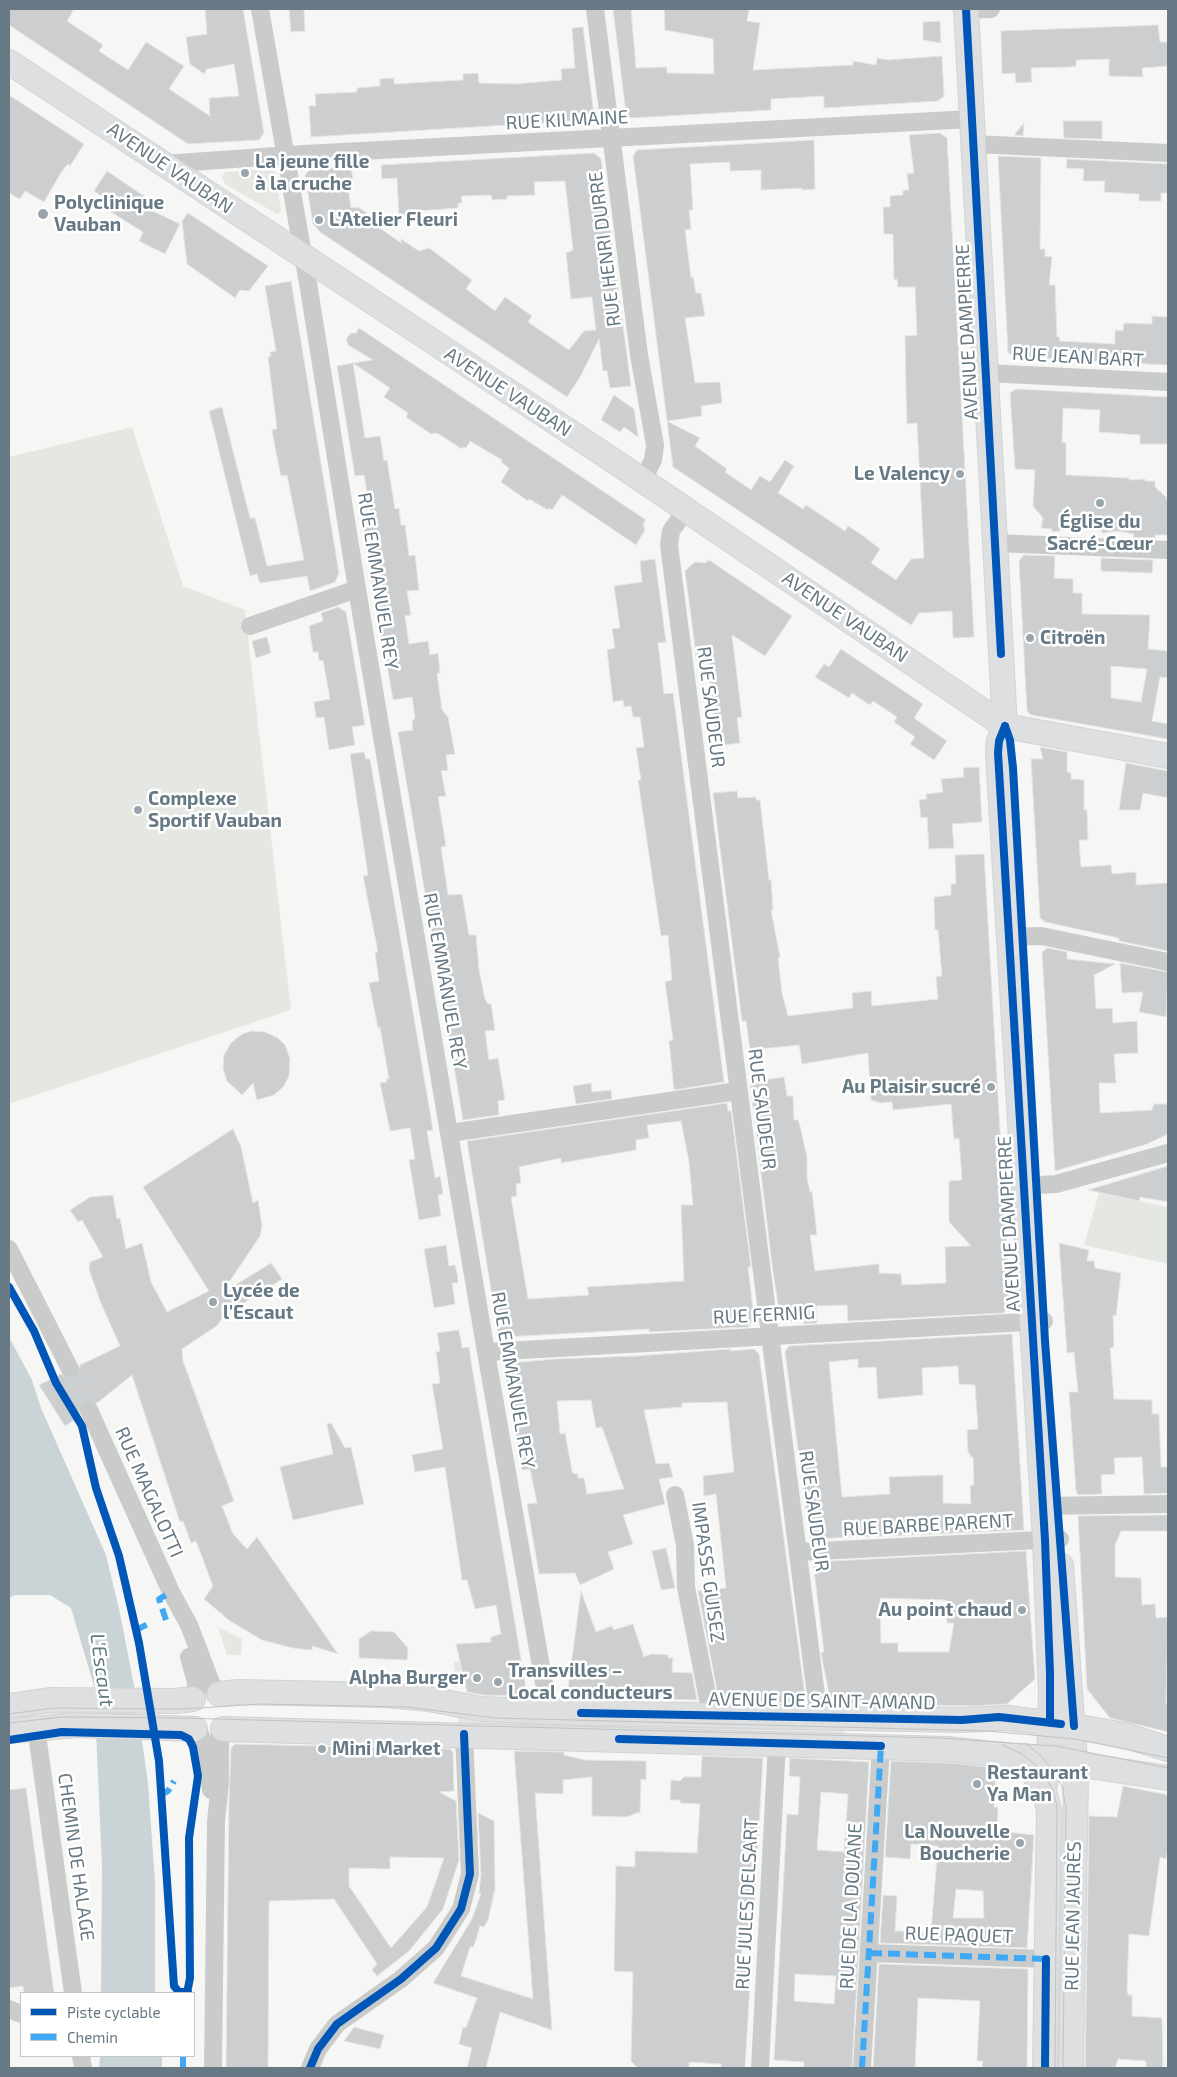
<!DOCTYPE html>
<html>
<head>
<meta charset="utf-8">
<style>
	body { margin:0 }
	#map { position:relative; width:1177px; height:2077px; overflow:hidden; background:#f6f6f5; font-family:"Exo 2",sans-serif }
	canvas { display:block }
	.frame { position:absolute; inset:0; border:10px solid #667984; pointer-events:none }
	.legend { position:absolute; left:20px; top:1992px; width:175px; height:65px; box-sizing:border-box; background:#fff; border:1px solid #c2c9ce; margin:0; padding:6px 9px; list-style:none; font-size:15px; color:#667984 }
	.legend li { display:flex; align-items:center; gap:10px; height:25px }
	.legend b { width:25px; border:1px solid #c2c9ce }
</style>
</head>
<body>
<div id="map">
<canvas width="1177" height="2077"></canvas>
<div class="frame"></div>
<ul class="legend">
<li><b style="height:6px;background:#0057b8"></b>Piste cyclable</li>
<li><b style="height:6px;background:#3fa9f5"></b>Chemin</li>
</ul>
</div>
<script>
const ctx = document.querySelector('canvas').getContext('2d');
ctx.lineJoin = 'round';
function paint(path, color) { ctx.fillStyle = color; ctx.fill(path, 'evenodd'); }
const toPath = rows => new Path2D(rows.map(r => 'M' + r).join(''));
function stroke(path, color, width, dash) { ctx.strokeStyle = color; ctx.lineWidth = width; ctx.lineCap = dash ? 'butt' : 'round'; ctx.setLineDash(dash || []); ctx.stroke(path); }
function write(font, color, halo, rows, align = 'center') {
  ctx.font = font + ' "Exo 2",sans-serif'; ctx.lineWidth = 5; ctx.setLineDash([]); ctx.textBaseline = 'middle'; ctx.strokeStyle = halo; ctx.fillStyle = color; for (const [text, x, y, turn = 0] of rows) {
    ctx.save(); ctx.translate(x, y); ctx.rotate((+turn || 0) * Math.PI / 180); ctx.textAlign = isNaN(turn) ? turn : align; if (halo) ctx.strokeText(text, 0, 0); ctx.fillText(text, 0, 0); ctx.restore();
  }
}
paint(toPath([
	[271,169,276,173,281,211,277,214,225,184,222,177,225,172],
	[132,427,183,586,245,610,291,1010,9,1104,9,457],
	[1099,1193,1168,1207,1168,1264,1084,1245],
	[218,1627,242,1639,241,1655,227,1655],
	[454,1662,460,1662,466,1687,454,1687],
	[459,1711,844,1725,844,1737,457,1727]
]), '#e5e8e2');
paint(toPath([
	[9,1337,32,1380,41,1408,106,1555,120,1613,135,1691,148,1783,155,1882,155,1993,101,1993,102,1866,94,1686,71,1608,50,1595,15,1595,9,1598],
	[100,2056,162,2056,162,2068,99,2068]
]), '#cad4d6');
const building = toPath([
	[9,9,74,9,67,21,103,45,99,51,128,70,146,42,184,66,169,89,210,116,209,98,239,96,234,64,207,69,204,74,190,64,186,37,207,34,205,9,243,9,264,133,259,140,188,144,9,25,9,9],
	[289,9,304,9,305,31,291,32,289,9],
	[613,9,631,9,636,68,667,67,667,73,714,74,713,39,665,30,664,9,749,9,747,21,760,23,753,70,853,65,853,61,876,65,877,58,888,60,942,56,944,96,938,101,824,108,824,96,771,99,771,110,631,118,626,113,613,9],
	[940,21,941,43,923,40,923,22,940,21],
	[1158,25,1160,42,1168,42,1168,66,1142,68,1143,77,1109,76,1109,59,1076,60,1076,66,1069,67,1031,68,1032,82,1016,83,1015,73,1002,74,1001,31,1158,25],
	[583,27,594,115,589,120,311,137,309,106,316,106,315,94,357,92,357,88,380,86,380,79,394,78,394,84,463,80,463,74,478,73,479,83,515,84,562,80,561,69,575,68,572,28,583,27],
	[9,95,84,144,70,166,68,164,62,171,44,202,25,191,20,199,9,193,9,95],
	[1063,121,1102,121,1102,139,1064,138,1063,121],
	[1024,123,1023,136,1014,135,1024,123],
	[940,133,947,138,974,637,953,638,952,611,919,613,911,625,673,467,633,156,637,150,814,140,815,189,802,190,802,188,761,190,761,170,730,171,730,162,690,164,693,210,689,210,691,229,685,230,691,278,693,277,696,293,701,293,705,316,685,318,695,383,720,382,722,403,701,406,702,416,667,421,700,438,695,446,727,469,725,472,751,490,760,476,770,482,785,460,794,466,778,493,803,509,806,505,845,531,848,526,862,535,880,549,871,563,896,580,911,559,924,558,917,423,907,424,906,390,905,336,917,335,915,287,898,287,897,279,894,280,893,234,884,234,883,207,890,207,890,196,903,195,903,190,909,190,907,174,914,173,909,135,940,133],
	[594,153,601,159,631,386,610,388,607,371,603,371,599,339,580,377,567,397,320,232,313,224,305,175,310,169,351,167,353,180,347,181,351,208,358,207,367,213,364,217,401,243,401,239,419,251,429,248,472,280,466,289,495,311,505,297,532,316,528,322,569,350,584,331,596,330,592,297,571,299,566,253,573,250,565,181,534,182,535,195,507,196,507,199,492,200,491,195,461,196,462,203,458,203,458,208,416,211,416,215,399,216,397,178,382,179,381,165,594,153],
	[998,156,1041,158,1040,249,1045,249,1045,256,1052,257,1049,285,1055,285,1057,337,1060,337,1059,341,1115,344,1115,330,1123,331,1124,323,1152,324,1152,316,1168,317,1168,365,1013,357,1008,352,998,156],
	[1067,159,1168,164,1168,193,1161,193,1161,201,1139,201,1139,194,1104,192,1105,181,1083,181,1084,169,1066,168,1067,159],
	[107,171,147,198,142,206,180,224,165,254,139,241,143,232,111,212,115,205,94,191,107,171],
	[188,213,268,266,249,291,240,290,235,298,187,264,182,221,188,213],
	[291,281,339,573,335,582,310,591,307,576,260,583,257,574,250,576,209,411,222,407,250,518,255,518,267,566,304,560,287,475,281,476,275,447,272,430,277,429,268,357,271,356,270,352,276,351,265,286,291,281],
	[359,328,646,520,643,524,645,530,636,545,562,495,552,510,549,508,548,510,529,499,528,501,501,482,509,468,501,462,502,460,470,441,466,448,463,447,462,449,437,433,431,434,406,417,408,413,384,397,390,388,353,363,373,360,348,345,346,339,351,333,356,333,359,328],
	[353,363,365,438,380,436,384,461,387,460,395,509,399,508,401,525,405,525,409,556,415,555,419,590,407,591,411,615,405,616,409,644,428,641,430,655,438,653,440,673,437,673,442,710,448,717,455,754,446,755,448,770,441,771,446,796,438,797,446,846,441,847,448,895,462,894,469,935,476,935,479,970,485,999,488,1004,491,1004,495,1030,485,1031,489,1060,498,1058,505,1100,498,1101,499,1115,463,1120,398,732,413,730,412,721,415,718,412,697,393,700,363,523,372,522,364,475,355,476,337,366,353,363],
	[1016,389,1168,397,1168,443,1166,444,1140,444,1140,435,1099,432,1100,410,1063,408,1062,442,1066,443,1066,475,1129,478,1129,480,1145,479,1145,481,1155,481,1155,487,1166,497,1168,503,1168,535,1155,535,1155,539,1133,538,1134,534,1118,531,1102,533,1102,531,1070,529,1052,532,1052,529,1041,528,1043,518,1033,506,1035,470,1015,469,1010,393,1016,389],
	[614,395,634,409,638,437,624,427,620,432,601,420,614,395],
	[1024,555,1055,556,1054,578,1073,579,1073,593,1082,593,1082,614,1150,615,1148,649,1168,651,1168,678,1160,677,1152,721,1168,724,1168,739,1031,715,1027,711,1019,561,1024,555],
	[1111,666,1147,669,1141,702,1111,698,1111,666],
	[1101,558,1153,560,1152,573,1101,571,1101,558],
	[655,559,666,642,658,643,664,694,673,693,724,1082,674,1090,669,1041,673,1040,665,982,672,980,668,935,661,936,638,780,641,780,636,748,644,747,642,731,640,717,633,717,631,706,624,707,623,700,613,702,607,650,615,648,612,629,620,628,614,586,642,582,640,561,655,559],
	[709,560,792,616,765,656,732,635,742,717,737,718,740,743,716,746,708,660,697,662,685,571,695,562,705,563,709,560],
	[338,607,346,612,365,725,352,727,355,745,329,750,324,717,316,718,314,702,330,699,323,660,319,661,318,652,313,652,309,626,323,621,321,613,338,607],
	[267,637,271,653,256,658,252,641,267,637],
	[841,649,923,704,914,718,947,741,934,760,910,744,915,737,894,722,897,717,873,701,870,705,852,693,849,698,815,677,824,664,829,667,841,649],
	[1040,747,1067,752,1067,772,1071,773,1071,779,1084,780,1084,810,1087,810,1088,840,1079,840,1081,867,1111,865,1112,874,1136,872,1136,885,1168,883,1168,951,1119,941,1119,938,1045,922,1040,918,1031,759,1043,759,1040,747],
	[364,752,366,759,370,759,433,1130,427,1131,435,1178,440,1176,443,1194,438,1195,441,1216,419,1220,409,1160,415,1159,410,1128,390,1131,380,1083,387,1082,386,1079,389,1079,380,1027,378,1028,369,983,379,981,375,952,378,952,363,876,368,875,350,754,364,752],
	[1126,763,1168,771,1168,798,1143,793,1140,810,1119,810,1126,763],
	[979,767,982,822,952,824,954,848,929,849,927,817,921,818,919,800,927,799,926,794,943,792,941,779,964,777,963,768,979,767],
	[737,791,738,798,756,797,756,800,760,800,769,880,771,880,773,910,771,910,780,957,778,958,782,993,788,1016,853,1008,852,993,871,991,872,1006,938,999,936,977,942,976,938,930,935,930,934,897,951,895,951,884,956,884,955,855,984,854,1010,1305,1003,1313,848,1321,847,1305,816,1306,817,1323,803,1324,805,1321,784,1322,780,1318,772,1264,750,1082,784,1077,787,1096,793,1096,794,1120,798,1120,800,1126,807,1157,807,1178,810,1192,812,1191,817,1235,810,1235,815,1271,879,1264,879,1273,901,1274,902,1285,946,1283,945,1247,971,1246,949,1222,949,1181,962,1180,959,1138,954,1139,951,1104,893,1110,892,1102,881,1103,871,1100,868,1053,802,1064,799,1045,750,1050,746,1021,742,1021,713,793,737,791],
	[1048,948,1067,952,1067,959,1115,964,1094,975,1096,1009,1112,1008,1113,1023,1137,1021,1138,1053,1114,1054,1116,1083,1099,1083,1100,1113,1152,1110,1154,1104,1168,1104,1168,1134,1147,1144,1055,1171,1042,952,1048,948],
	[1120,963,1168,972,1166,1017,1139,1012,1143,992,1122,993,1120,963],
	[252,1031,265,1032,278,1038,285,1045,290,1059,289,1076,284,1086,274,1095,257,1100,253,1083,242,1095,227,1081,223,1068,224,1055,231,1043,242,1034,252,1031],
	[591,1083,592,1092,611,1090,612,1099,576,1104,573,1086,591,1083],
	[727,1103,728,1111,731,1111,751,1267,748,1267,754,1318,748,1327,649,1332,649,1329,504,1337,498,1333,467,1141,727,1103],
	[681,1121,689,1162,693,1205,681,1205,684,1281,587,1287,589,1295,528,1299,511,1197,517,1196,516,1184,521,1183,519,1167,561,1158,561,1163,636,1150,636,1140,649,1138,647,1125,681,1121],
	[233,1129,241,1147,253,1203,258,1200,262,1226,260,1236,221,1294,271,1263,282,1279,223,1316,218,1325,182,1349,183,1361,234,1501,222,1506,233,1534,247,1549,257,1537,338,1654,312,1646,312,1650,293,1648,262,1640,230,1621,204,1599,213,1586,196,1541,191,1543,183,1521,180,1522,132,1375,97,1403,91,1400,84,1401,79,1408,80,1416,65,1426,39,1385,61,1374,65,1378,74,1379,79,1374,80,1365,120,1346,100,1301,89,1269,90,1262,103,1257,82,1220,78,1222,70,1210,90,1197,113,1195,117,1219,120,1218,126,1249,142,1243,151,1282,167,1312,209,1291,143,1187,233,1129],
	[1168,1166,1168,1202,1140,1197,1139,1201,1088,1190,1168,1166],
	[1059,1243,1089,1250,1087,1261,1094,1261,1095,1268,1121,1273,1116,1316,1113,1315,1114,1347,1110,1348,1114,1399,1152,1400,1152,1414,1159,1414,1161,1467,1168,1467,1168,1493,1144,1494,1142,1457,1114,1458,1115,1474,1101,1475,1102,1494,1078,1495,1076,1491,1069,1392,1078,1392,1074,1352,1067,1353,1059,1243],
	[446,1245,449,1266,455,1265,457,1273,458,1283,452,1283,455,1304,434,1308,424,1249,446,1245],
	[459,1330,462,1348,469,1347,472,1367,526,1689,520,1696,483,1695,467,1692,456,1644,491,1642,491,1637,501,1634,496,1605,475,1609,467,1580,462,1580,445,1467,415,1472,412,1455,443,1449,432,1384,440,1383,436,1352,440,1351,437,1333,459,1330],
	[1012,1334,1024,1530,810,1539,785,1352,789,1346,1012,1334],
	[858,1359,858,1368,876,1367,878,1399,923,1395,922,1368,958,1366,959,1384,975,1385,978,1429,967,1430,968,1453,970,1453,970,1457,973,1457,974,1485,970,1486,971,1504,943,1503,943,1475,889,1477,890,1494,842,1497,829,1362,858,1359],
	[731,1349,729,1351,754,1349,759,1354,805,1696,799,1703,719,1701,698,1591,726,1588,716,1494,704,1496,703,1476,734,1472,727,1402,682,1403,682,1407,644,1410,656,1464,669,1463,673,1477,659,1479,665,1504,623,1515,633,1544,608,1552,614,1569,580,1585,575,1573,539,1574,527,1504,537,1503,530,1469,522,1470,505,1369,510,1363,556,1359,636,1356,731,1349],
	[591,1400,596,1428,602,1427,624,1489,587,1494,584,1478,578,1478,577,1473,574,1474,572,1471,565,1433,560,1434,557,1401,591,1400],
	[331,1423,345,1448,351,1447,364,1504,293,1520,280,1467,333,1454,327,1424,331,1423],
	[1168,1515,1168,1531,1121,1531,1115,1545,1115,1577,1141,1578,1142,1605,1155,1604,1156,1618,1168,1617,1166,1703,1168,1704,1168,1732,1110,1718,1087,1689,1078,1516,1168,1515],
	[666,1548,675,1588,661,1590,652,1551,666,1548],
	[1026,1551,1035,1679,1007,1704,970,1706,834,1703,830,1699,821,1653,824,1652,813,1562,1026,1551],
	[880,1598,946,1600,945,1618,947,1618,947,1623,954,1623,949,1652,898,1652,898,1643,881,1643,880,1598],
	[581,1591,596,1632,612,1626,614,1630,633,1624,644,1657,651,1654,668,1655,668,1658,673,1658,672,1672,692,1673,697,1700,567,1696,581,1591],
	[371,1631,394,1632,408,1648,407,1660,359,1658,359,1639,371,1631],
	[235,1744,450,1749,453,1752,454,1791,439,1792,456,1801,459,1860,443,1909,409,1951,377,1976,372,1970,377,1964,334,1899,269,1901,268,2068,226,2068,229,1800,231,1748,235,1744],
	[390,1857,444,1858,427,1907,391,1948,349,1886,349,1868,390,1869,390,1857],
	[514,1751,564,1752,564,1755,584,1760,646,1761,646,1780,641,1779,640,1812,626,1817,592,1816,592,1777,563,1780,563,1794,535,1793,552,2030,500,2012,486,2068,467,2068,472,2048,459,2044,463,2027,466,2028,477,1998,433,1983,472,1919,481,1894,479,1893,481,1874,478,1813,494,1821,495,1889,488,1920,484,1927,480,1926,476,1940,473,1947,470,1947,461,1976,533,1999,514,1751],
	[702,1756,763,1758,753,1927,743,1927,741,1965,751,1966,745,2068,721,2068,721,2064,689,2062,689,2068,638,2068,631,2061,633,1972,614,1971,616,1866,635,1867,635,1851,697,1853,700,1804,680,1803,680,1800,670,1800,671,1780,680,1781,684,1777,701,1777,702,1756],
	[790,1758,869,1762,852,2068,804,2068,804,2062,774,2060,787,1814,798,1815,800,1777,789,1776,790,1758],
	[821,1792,848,1794,844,1852,817,1850,821,1792],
	[795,1974,836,1976,834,2004,794,2001,795,1974],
	[891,1761,953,1763,996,1768,994,1807,998,1807,997,1831,1034,1835,1027,1948,880,1943,883,1895,897,1896,895,1931,931,1932,938,1846,911,1844,910,1859,885,1857,891,1761],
	[956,1889,983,1891,984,1918,953,1918,956,1889],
	[1123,1786,1168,1795,1168,1849,1166,1859,1160,1857,1149,1936,1129,1934,1127,1988,1128,1995,1132,1995,1132,2016,1162,2018,1163,2068,1146,2068,1146,2061,1118,2059,1115,2068,1085,2068,1089,1816,1117,1817,1123,1786],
	[26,1788,54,1993,24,1993,23,1986,9,1988,9,1790,26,1788],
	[879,1964,1028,1969,1027,2068,982,2068,983,2061,977,2061,980,2001,918,1998,915,2068,873,2068,879,1964],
	[354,2027,384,2035,380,2049,344,2041,354,2027]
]);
paint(building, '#cdcecf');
stroke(building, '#e5e5e4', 1);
stroke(toPath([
	[70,1369,89,1410]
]), '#cbd0d3', 18, [18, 9]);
const secondary = toPath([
	[966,9,1005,726,999,741,998,753,1045,1540,1051,1694,1049,1760,1044,1791],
	[9,62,614,461,1005,726,1168,756],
	[1061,1565,1076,1776,1071,2068],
	[219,1694,238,1692,387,1695,429,1699,481,1709,581,1713,962,1720,1007,1718,1074,1726,1124,1735,1168,1749],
	[9,1706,50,1700,175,1701,193,1699],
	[223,1729,948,1749,1049,1760,1168,1778],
	[9,1731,77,1725,195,1729],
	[1036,1778,1044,1791,1049,1810,1045,2068]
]);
stroke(secondary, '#d2d3d4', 26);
stroke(toPath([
	[260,9,309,289,357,589,486,1352,549,1712],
	[595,9,639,355,655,445,653,460,643,480],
	[966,10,991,9],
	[973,144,1168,153],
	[164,164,304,154,972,119],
	[986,373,1168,382],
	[686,510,671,531,669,545,819,1718],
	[995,543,1168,550],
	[250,626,357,589],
	[1009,937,1041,936,1168,962],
	[450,1133,738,1091],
	[1023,1186,1056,1184,1168,1153],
	[9,1249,70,1369],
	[486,1352,1044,1321],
	[89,1410,171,1592,189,1625,215,1693],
	[675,1495,685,1545,686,1587,711,1715],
	[1043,1506,1168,1504],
	[798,1552,1060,1539],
	[189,1657,196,1682,196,1696],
	[36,1727,73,1993],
	[199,1732,206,1747,211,1790],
	[870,1953,1046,1959],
	[9,2009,21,2014],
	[81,2056,83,2068],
	[213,2068,216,1821,220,1784,220,1731],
	[310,2068,318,2049,337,2024,401,1979,436,1948,461,1909,470,1874,464,1734],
	[760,2068,777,1743],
	[862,2068,881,1746]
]), '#cacccc', 18);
stroke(secondary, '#dedfe0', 24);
stroke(toPath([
	[9,1714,53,1708,184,1709,261,1704,406,1707,496,1718,988,1731,1075,1739,1168,1758],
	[9,1723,62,1717,178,1718,939,1738,1056,1746,1168,1768],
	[1025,1743,1040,1755,1055,1773,1062,1786,1066,1808,1063,2068],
	[1002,1745,1022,1754,1041,1770,1053,1790,1057,1806,1055,2068]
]), '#c0c2c3', 1);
stroke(toPath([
	[166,1620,159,1599,171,1592],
	[136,1630,150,1623],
	[160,1795,168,1791,174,1781],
	[870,1953,1046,1959],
	[183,2056,183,2068],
	[862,2068,881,1746]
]), '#3fa9f5', 6, [12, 6]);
stroke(toPath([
	[966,9,1001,654],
	[1005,726,1010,740,1013,768,1045,1341,1074,1726],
	[1005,726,999,741,998,753,1045,1540,1050,1673,1050,1723],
	[9,1287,34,1331,56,1383,82,1426,96,1488,119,1556,139,1643,159,1761,174,1986,179,1992,188,1992],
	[581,1713,962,1720,999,1717,1061,1724],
	[619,1739,881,1746],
	[9,1740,62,1732,181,1735,189,1739,193,1747,198,1776,189,1838,190,1978,187,1993],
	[310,2068,318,2049,337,2024,401,1979,436,1948,461,1909,470,1874,464,1734],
	[1045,2068,1046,1959]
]), '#0057b8', 8);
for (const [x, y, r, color] of [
	[245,173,5,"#98a5ac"],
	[43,214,6,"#98a5ac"],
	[319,220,5,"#98a5ac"],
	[960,474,5,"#98a5ac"],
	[1100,503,5,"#98a5ac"],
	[1030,638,5,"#98a5ac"],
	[138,810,5,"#98a5ac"],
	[991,1087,5,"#98a5ac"],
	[213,1302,5,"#98a5ac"],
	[1022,1610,5,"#98a5ac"],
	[477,1678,5,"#98a5ac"],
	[498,1682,5,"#98a5ac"],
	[322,1749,5,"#98a5ac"],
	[977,1784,5,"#98a5ac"],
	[1020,1843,5,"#98a5ac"]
]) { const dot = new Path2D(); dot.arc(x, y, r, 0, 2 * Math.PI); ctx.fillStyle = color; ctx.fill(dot); stroke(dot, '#fff', 2); }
write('19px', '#667984', '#fff', [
	["RUE KILMAINE",567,120,-3],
	["AVENUE VAUBAN",170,168,34],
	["RUE HENRI DURRE",605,249,-97],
	["AVENUE DAMPIERRE",967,332,-93],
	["RUE JEAN BART",1078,357,3],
	["AVENUE VAUBAN",508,392,33],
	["RUE EMMANUEL REY",378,581,81],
	["AVENUE VAUBAN",845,617,34],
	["RUE SAUDEUR",711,707,83],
	["RUE EMMANUEL REY",445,981,80],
	["RUE SAUDEUR",762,1109,83],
	["AVENUE DAMPIERRE",1009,1224,-93],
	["RUE FERNIG",764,1315,-3],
	["RUE EMMANUEL REY",513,1380,80],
	["RUE MAGALOTTI",149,1492,66],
	["RUE SAUDEUR",814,1511,82],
	["RUE BARBE PARENT",928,1525,-3],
	["IMPASSE GUISEZ",708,1572,82],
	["AVENUE DE SAINT-AMAND",822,1701,1],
	["CHEMIN DE HALAGE",76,1857,82],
	["RUE JULES DELSART",747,1904,-87],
	["RUE DE LA DOUANE",851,1906,-87],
	["RUE JEAN JAURÈS",1073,1916,-89],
	["RUE PAQUET",959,1935,2]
]);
write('bold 19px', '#667984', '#fff', [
	["La jeune fille",255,162],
	["à la cruche",255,184],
	["Polyclinique",54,203],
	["Vauban",54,225],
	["L'Atelier Fleuri",329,220],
	["Le Valency",950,474,"right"],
	["Église du",1100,522,"center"],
	["Sacré-Cœur",1100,544,"center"],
	["Citroën",1040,638],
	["Complexe",148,799],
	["Sportif Vauban",148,821],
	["Au Plaisir sucré",981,1087,"right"],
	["Lycée de",223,1291],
	["l'Escaut",223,1313],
	["Au point chaud",1012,1610,"right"],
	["Transvilles –",508,1671],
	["Local conducteurs",508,1693],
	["Alpha Burger",467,1678,"right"],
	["Mini Market",332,1749],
	["Restaurant",987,1773],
	["Ya Man",987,1795],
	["La Nouvelle",1010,1832,"right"],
	["Boucherie",1010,1854,"right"]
], 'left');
write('italic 20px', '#627b80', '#fff', [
	["L'Escaut",102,1670,82]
]);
</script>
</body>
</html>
